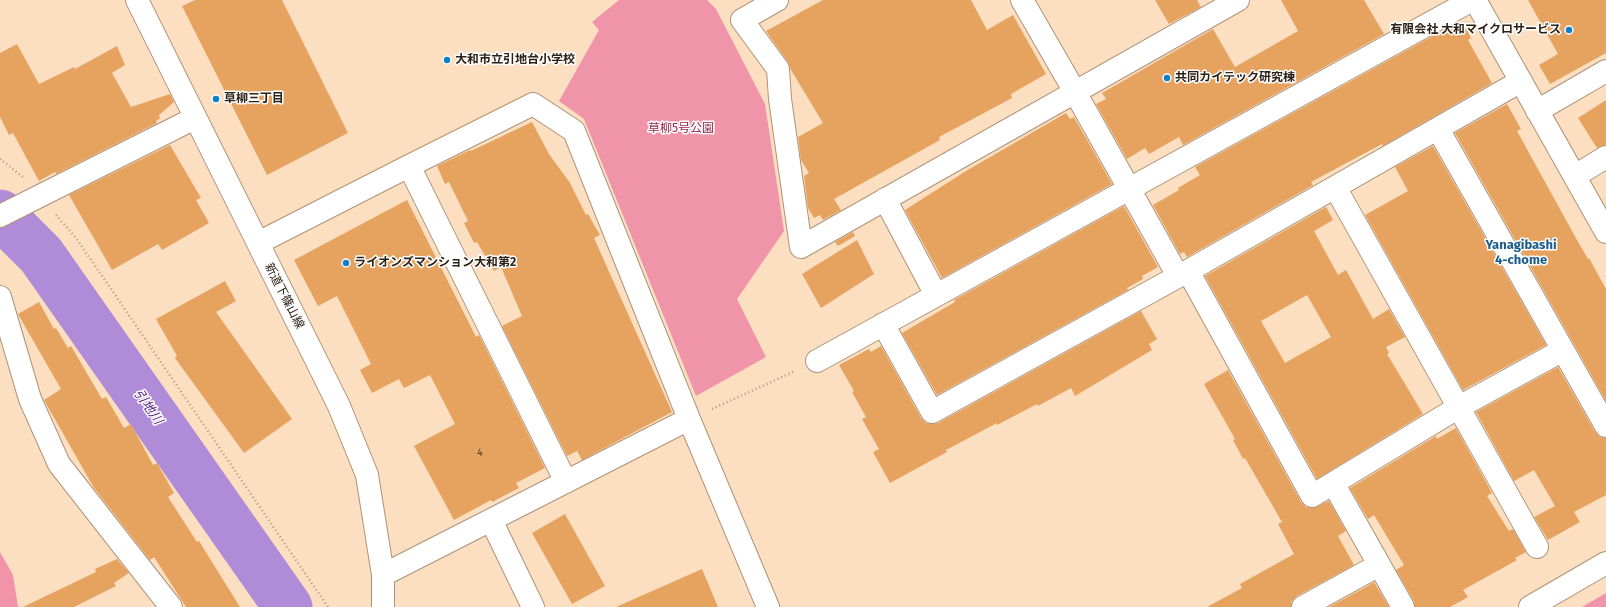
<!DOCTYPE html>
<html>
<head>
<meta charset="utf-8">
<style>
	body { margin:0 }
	canvas { display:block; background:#fcdec1 }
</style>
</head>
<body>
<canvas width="1606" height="607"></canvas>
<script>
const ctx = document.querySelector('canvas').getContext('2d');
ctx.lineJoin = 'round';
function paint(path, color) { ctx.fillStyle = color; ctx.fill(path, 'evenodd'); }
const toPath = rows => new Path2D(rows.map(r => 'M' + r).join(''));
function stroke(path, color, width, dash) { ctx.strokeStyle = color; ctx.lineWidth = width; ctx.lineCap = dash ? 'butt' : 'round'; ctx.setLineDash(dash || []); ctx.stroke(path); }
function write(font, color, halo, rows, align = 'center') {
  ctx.font = font + ' "Fira Sans","Noto Sans JP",sans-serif'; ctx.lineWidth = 3; ctx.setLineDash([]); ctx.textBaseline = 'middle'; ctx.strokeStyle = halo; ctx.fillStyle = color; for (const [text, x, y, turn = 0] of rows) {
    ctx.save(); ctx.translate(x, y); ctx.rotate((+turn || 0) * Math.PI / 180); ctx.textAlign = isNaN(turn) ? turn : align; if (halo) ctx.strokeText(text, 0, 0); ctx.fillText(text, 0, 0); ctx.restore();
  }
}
paint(toPath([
	[619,0,707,0,716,9,765,104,784,231,737,299,766,357,696,396,584,119,559,101,599,30,592,22],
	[1606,593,1606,607,1582,607]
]), '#f094a9');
paint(toPath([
	[0,552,13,575,18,607,0,607]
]), '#f193a9');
stroke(toPath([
	[0,214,41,255,288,607]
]), '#af8bd8', 49);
paint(toPath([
	[195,0,282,0,348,133,267,175,182,6],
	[823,0,971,0,987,30,1013,15,1046,74,1011,94,1012,98,939,137,940,140,834,199,841,210,823,220,820,215,814,218,808,208,804,176,809,173,801,160,798,137,823,123,791,70,788,62,766,31],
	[1155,0,1197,0,1201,7,1169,24],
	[1281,0,1364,0,1384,34,1183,145,1179,137,1149,154,1145,148,1127,159,1096,104,1106,99,1102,93,1213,29,1235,67,1298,31],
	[1528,0,1606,0,1606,53,1550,84,1539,65,1558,54],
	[1458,22,1464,24,1471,38,1468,40,1492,83,1383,146,1382,144,1311,182,1313,185,1187,257,1184,252,1180,254,1153,205,1179,190,1178,188,1200,175,1195,167],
	[17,44,39,84,74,67,75,69,117,46,125,65,112,73,131,107,170,94,174,102,159,115,160,118,156,121,157,123,56,174,55,172,39,181,13,133,9,135,0,117,0,53],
	[1606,100,1606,145,1597,148,1578,118],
	[1507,104,1521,129,1517,131,1577,240,1588,259,1589,258,1606,289,1606,401,1455,133],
	[1066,113,1070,119,1074,117,1112,184,942,278,905,210,966,171],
	[532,122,549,154,570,183,586,215,588,214,600,235,594,238,672,412,582,460,577,451,567,456,502,326,522,316,501,267,494,271,477,242,474,243,464,223,468,221,449,182,445,184,437,166,470,150,471,151],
	[170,145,201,198,196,200,209,223,162,250,158,244,112,270,69,195],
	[1433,146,1546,345,1463,390,1365,215,1408,191,1395,167],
	[407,200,476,337,479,335,545,468,516,483,519,488,492,502,491,500,454,520,414,446,455,424,430,375,404,388,399,379,372,393,360,370,371,364,337,296,318,306,294,260],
	[1124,206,1158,267,1142,276,1143,279,1127,288,1128,290,937,395,902,333,955,302,954,300],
	[1326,207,1333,220,1314,231,1338,275,1346,270,1373,319,1389,309,1405,337,1386,347,1389,353,1387,354,1423,414,1317,479,1205,276],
	[1307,295,1331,337,1285,363,1261,321],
	[853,232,855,236,838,246,835,242],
	[857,240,874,274,821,308,802,274],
	[225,281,236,301,216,312,292,419,244,453,175,358,177,356,156,319],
	[39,302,54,329,56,328,68,348,71,346,102,399,106,397,124,428,131,424,153,465,157,463,174,493,168,497,197,542,199,541,240,607,186,607,154,557,150,560,94,488,44,400,61,389,19,316,18,314],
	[1141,311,1157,339,1149,344,1152,350,1075,396,1071,388,1038,406,1037,404,997,425,997,423,946,450,947,452,890,483,873,452,879,449,862,419,866,417,852,392,854,391,839,365,869,349,871,352,881,346,921,418,926,423,932,424,938,423],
	[1558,367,1595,432,1600,437,1606,438,1606,495,1574,512,1580,522,1548,540,1534,517,1555,506,1534,470,1514,481,1476,412],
	[1228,370,1301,502,1306,507,1312,508,1329,501,1346,531,1338,536,1354,565,1297,596,1292,601,1291,607,1207,607,1242,588,1240,584,1294,554,1278,524,1282,522,1245,458,1243,459,1233,440,1235,439,1204,384],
	[1456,428,1492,493,1487,496,1509,531,1513,529,1526,552,1515,558,1517,560,1463,590,1468,597,1450,607,1415,607,1414,601,1396,570,1404,565,1374,515,1368,519,1350,488,1436,436,1437,439],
	[565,514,605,586,572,604,532,533],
	[117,559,129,573,114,583,116,586,74,607,23,607,96,572,95,569],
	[702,569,718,607,616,607],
	[1374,582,1389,607,1329,607,1366,587]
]), '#e6a35f');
const minor = toPath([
	[137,0,339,406,367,475,383,575,383,607],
	[777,0,742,20,778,69,780,99,801,247,1238,0],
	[1022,0,1075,92,1178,276],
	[1475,0,1606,232],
	[1537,111,1606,71],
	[1438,129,1606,426],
	[409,166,566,482],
	[1575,176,1606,157],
	[1335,187,1537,547],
	[885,199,936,295],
	[0,216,195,118],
	[258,243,409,166,533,104,574,131,689,419,768,607],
	[1188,271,1312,496,1459,407,1563,350],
	[0,297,30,399,59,464,171,607],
	[883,324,932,412,1188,271,1521,81],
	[817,361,1472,0],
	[1333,483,1403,607],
	[491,520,533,607],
	[383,575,689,419],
	[1303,607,1379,565],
	[1530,607,1606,563]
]);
stroke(minor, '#ae9378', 24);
stroke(toPath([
	[0,159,23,177],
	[56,215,76,238,109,286,328,607],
	[712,409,795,371]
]), '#ae9781', 2.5, [1, 3]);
stroke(minor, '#fff', 22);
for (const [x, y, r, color] of [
	[1569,30,4,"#0c81ca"],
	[447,60,4,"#0c81ca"],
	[1167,78,4,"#0c81ca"],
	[216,99,4,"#0c81ca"],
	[346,263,4,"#0c81ca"]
]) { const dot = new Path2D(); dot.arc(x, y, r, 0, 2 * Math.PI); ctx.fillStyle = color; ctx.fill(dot); stroke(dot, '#fff', 1.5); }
write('10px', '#5a4228', null, [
	["4",480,453]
]);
write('bold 12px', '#2c2116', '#fff', [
	["有限会社 大和マイクロサービス",1561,30,"right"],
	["大和市立引地台小学校",455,60],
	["共同カイテック研究棟",1175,78],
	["草柳三丁目",224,99],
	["ライオンズマンション大和第2",354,263]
], 'left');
write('12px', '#94274b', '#fff', [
	["草柳5号公園",681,129]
]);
write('12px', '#2c2116', '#fff', [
	["新道下篠山線",284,296,63]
]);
write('bold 13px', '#1c5c8c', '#fff', [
	["Yanagibashi",1521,245],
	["4-chome",1521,260]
]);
write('italic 13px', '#54237d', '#fff', [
	["引地川",148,407,55]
]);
</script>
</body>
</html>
